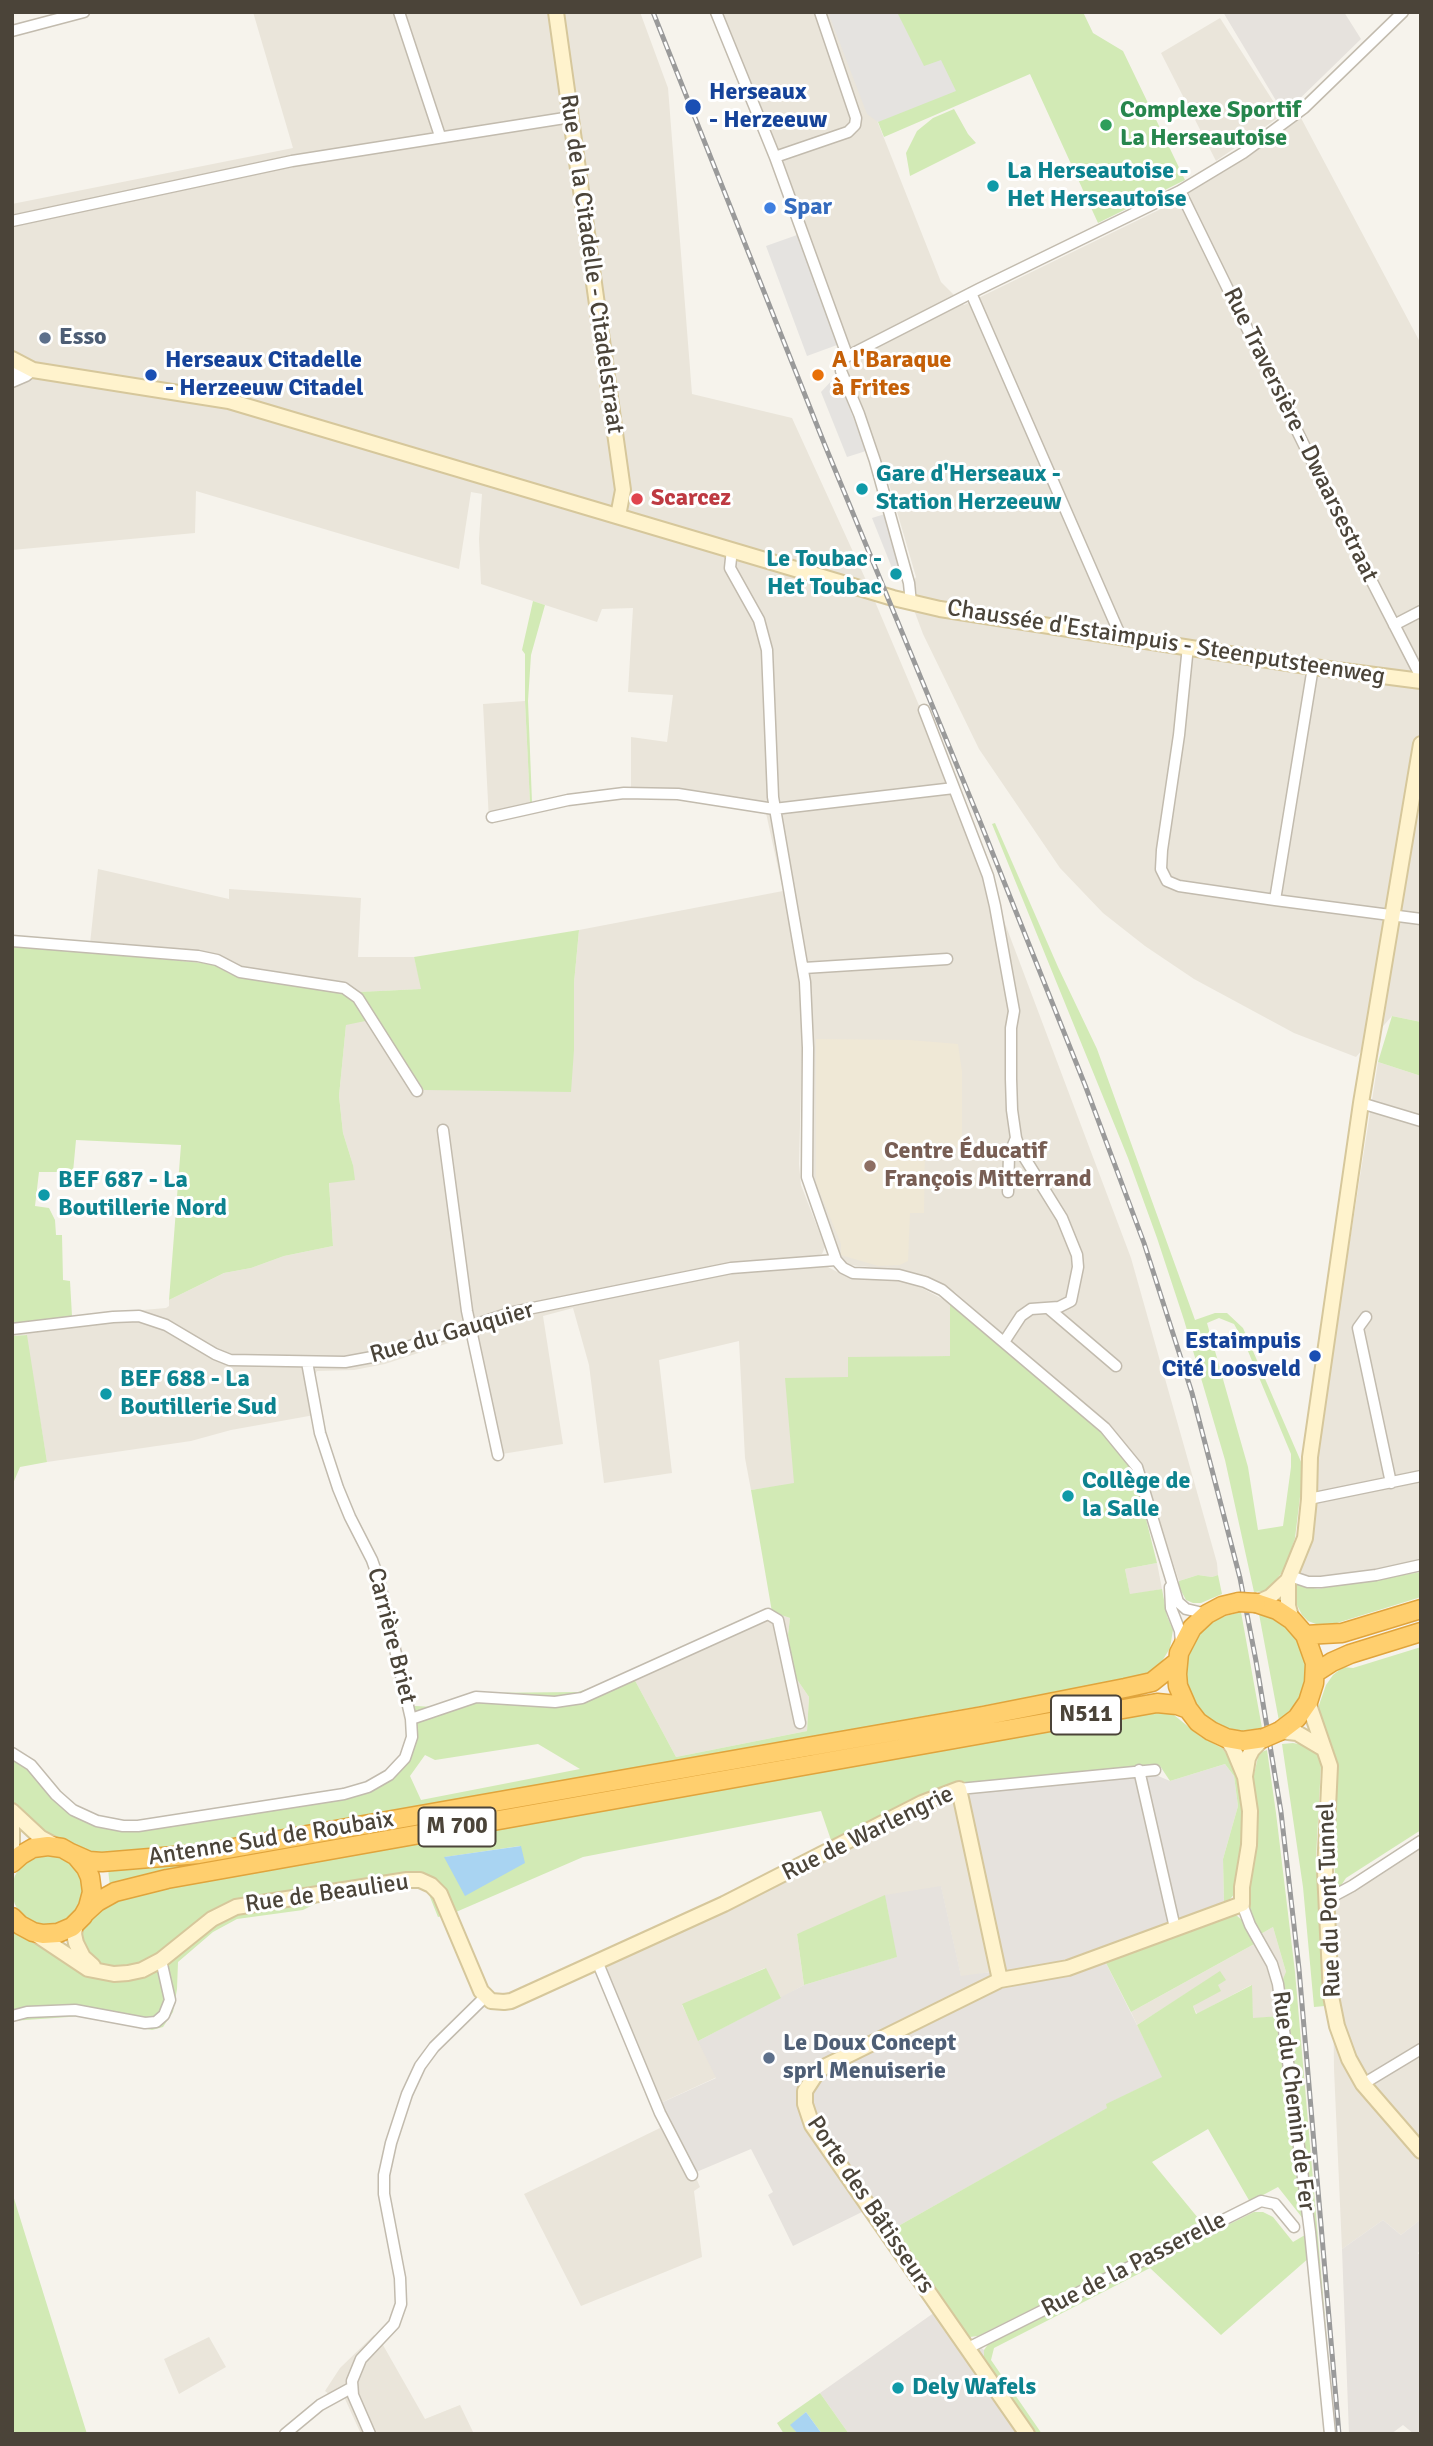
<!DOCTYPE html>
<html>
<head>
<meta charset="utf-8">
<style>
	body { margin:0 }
	#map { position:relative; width:1433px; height:2446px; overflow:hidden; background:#f6f3ec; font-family:Signika,sans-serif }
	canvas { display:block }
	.frame { position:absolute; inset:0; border:14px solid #4b4439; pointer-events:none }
</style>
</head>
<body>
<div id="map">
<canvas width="1433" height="2446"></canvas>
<div class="frame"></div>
</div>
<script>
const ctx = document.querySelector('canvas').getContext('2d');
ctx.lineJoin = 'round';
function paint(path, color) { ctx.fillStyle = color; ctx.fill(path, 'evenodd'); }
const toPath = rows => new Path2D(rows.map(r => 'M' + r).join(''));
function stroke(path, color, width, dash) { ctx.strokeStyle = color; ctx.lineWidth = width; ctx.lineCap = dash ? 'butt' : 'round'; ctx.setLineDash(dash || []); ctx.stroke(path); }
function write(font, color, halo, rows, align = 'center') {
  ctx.font = font + ' Signika,sans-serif'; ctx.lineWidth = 6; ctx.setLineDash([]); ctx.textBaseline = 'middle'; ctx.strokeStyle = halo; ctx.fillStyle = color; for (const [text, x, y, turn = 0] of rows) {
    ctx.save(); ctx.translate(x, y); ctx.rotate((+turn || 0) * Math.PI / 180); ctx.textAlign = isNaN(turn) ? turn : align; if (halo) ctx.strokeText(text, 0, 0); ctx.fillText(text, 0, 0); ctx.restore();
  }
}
paint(toPath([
	[253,12,640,12,668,88,692,394,792,418,865,578,954,788,1131,1258,1217,1563,1218,1575,1212,1577,1198,1575,1179,1581,1143,1472,1120,1438,1107,1424,956,1293,936,1280,915,1274,891,1269,848,1265,841,1258,812,1181,812,1016,810,984,806,956,786,898,800,973,803,1011,799,1164,801,1185,825,1247,822,1254,810,1258,754,1261,733,1265,731,1273,763,1268,826,1266,847,1277,900,1280,916,1285,950,1303,950,1356,848,1358,848,1377,794,1484,751,1490,745,1458,739,1341,659,1360,672,1473,604,1483,589,1365,573,1308,543,1316,563,1444,502,1454,473,1335,385,1364,354,1370,317,1371,313,1378,320,1414,231,1430,191,1441,47,1462,26,1335,12,1336,12,1322,23,1324,72,1316,166,1308,169,1306,169,1300,224,1273,251,1268,284,1256,333,1246,328,1166,353,1165,343,1133,339,1096,346,1025,347,992,230,974,213,964,89,953,98,869,229,899,229,889,361,898,358,957,414,957,422,989,360,992,574,1050,574,983,579,930,783,891,766,813,631,791,631,737,667,742,673,695,628,692,633,608,602,609,597,622,481,584,479,539,482,494,471,492,459,569,196,491,195,533,12,550,12,204,293,148],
	[709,12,834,12,941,282,964,305,1171,204,1248,157,1301,118,1421,344,1421,1022,1392,1016,1356,1057,1294,1033,1194,979,1145,946,1103,913,1060,868,979,749,923,634,914,610,917,594,914,580,916,577,885,470,882,469,853,379,850,378,764,130],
	[1220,18,1282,115,1216,161,1161,53],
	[525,701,530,802,532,802,533,812,489,821,483,704],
	[1378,1062,1421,1076,1421,1572,1318,1589,1296,1584],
	[1157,1563,1162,1589,1130,1595,1125,1569],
	[772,1612,790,1618,788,1635,794,1675,809,1697,807,1731,676,1757,631,1673],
	[948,1796,955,1799,991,1972,961,1977,941,1887,797,1934,804,1985,781,1998,765,1968,682,2005,717,2077,652,2107,596,1965],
	[1421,1847,1421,2219,1401,2235,1383,2220,1342,2249,1334,2069,1332,1905],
	[1273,1927,1286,1972,1286,2015,1253,2019,1251,1985,1197,2014,1193,2006,1218,1985,1220,1972,1137,2025,1131,2012,1256,1943,1259,1935],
	[660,2128,694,2173,700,2187,694,2191,702,2257,581,2306,524,2194],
	[374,2335,383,2345,425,2419,460,2405,474,2434,361,2434,345,2399,335,2399,325,2391,340,2368],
	[209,2337,226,2367,179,2394,164,2359]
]), '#eae5da');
paint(toPath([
	[1223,12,1344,12,1361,39,1284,114],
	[1225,1764,1234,1776,1238,1806,1223,1859,1224,1903,1099,1949,1163,2077,1107,2104,1108,2108,893,2229,864,2211,793,2246,768,2195,773,2192,751,2149,694,2173,660,2128,652,2107,716,2078,698,2041,804,1985,896,1957,885,1895,941,1886,961,1976,991,1972,1000,1966,967,1798,972,1792,1149,1772,1170,1781],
	[1421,2219,1421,2250,1418,2253,1421,2257,1421,2434,1414,2434,1403,2425,1391,2434,1349,2434,1342,2249,1383,2220,1401,2235],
	[945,2305,964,2332,984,2350,984,2360,1033,2434,849,2434,820,2393]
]), '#e6e2dd');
paint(toPath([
	[816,1039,910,1040,958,1044,962,1071,962,1148,925,1146,924,1213,910,1213,908,1261,900,1265,878,1266,841,1255,841,1244,816,1183]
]), '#efe8d6');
paint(toPath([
	[834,12,1083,12,1093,33,1123,51,1185,180,1098,223,1030,74,884,137],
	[954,109,968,134,976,143,910,176,906,153,917,131,933,118],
	[533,601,545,605,531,655,528,701,532,802,530,803,525,701,525,654,522,650],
	[995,823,1058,967,1097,1049,1195,1320,1215,1313,1227,1313,1243,1328,1302,1464,1303,1496,1300,1497,1295,1538,1285,1568,1271,1587,1265,1591,1254,1592,1225,1460,1184,1320,1157,1238,1128,1158,992,824],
	[1219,1318,1234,1324,1245,1344,1291,1454,1291,1467,1283,1526,1258,1530,1248,1467,1207,1323],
	[579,930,574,983,574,1050,571,1092,424,1090,359,992,421,989,414,957],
	[12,945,213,964,230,974,347,992,370,1020,346,1025,339,1096,343,1133,353,1165,355,1180,329,1183,333,1246,284,1256,251,1268,224,1273,169,1300,181,1145,76,1140,73,1172,39,1172,35,1206,49,1208,55,1220,56,1235,62,1235,63,1280,70,1281,72,1316,23,1324,12,1322],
	[1392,1016,1421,1022,1421,1076,1378,1062],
	[950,1303,1106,1436,1128,1465,1138,1487,1157,1563,1125,1569,1130,1594,1162,1589,1167,1616,1173,1630,1170,1648,1161,1663,1153,1669,1155,1672,1152,1675,832,1733,831,1736,255,1837,111,1856,88,1853,59,1838,45,1835,12,1803,12,1748,39,1766,73,1805,92,1815,114,1820,141,1820,350,1789,377,1777,388,1770,400,1757,407,1741,405,1711,415,1706,435,1707,470,1693,578,1692,631,1673,676,1757,807,1731,809,1697,794,1675,788,1635,790,1618,772,1612,751,1490,794,1483,785,1378,848,1377,848,1357,950,1356],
	[538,1744,580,1769,421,1800,410,1776,425,1755,435,1760],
	[27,1335,47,1462,20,1467,12,1486,12,1336],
	[1421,1572,1421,1597,1324,1627,1308,1621,1302,1615,1294,1599,1296,1584,1318,1589],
	[1198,1575,1212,1577,1218,1575,1222,1594,1201,1603,1193,1603,1186,1600,1179,1587,1179,1581],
	[1241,1612,1262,1728,1242,1731,1219,1726,1206,1717,1194,1703,1186,1678,1188,1653,1201,1631,1218,1618],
	[1259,1614,1277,1620,1289,1629,1298,1640,1304,1654,1306,1668,1302,1694,1295,1705,1279,1721],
	[1421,1647,1421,1830,1346,1878,1340,1887,1335,1886,1334,1829,1338,1769,1333,1748,1318,1716,1318,1708,1326,1685,1333,1675,1343,1667,1353,1668],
	[1165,1709,1166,1713,1174,1715,1201,1737,1222,1748,1233,1763,1236,1763,1243,1798,1244,1835,1235,1893,1227,1903,1224,1903,1223,1859,1238,1806,1234,1776,1225,1764,1170,1781,1160,1766,974,1782,950,1786,832,1843,821,1811,583,1857,456,1912,438,1917,428,1892,419,1887,321,1901,303,1910,237,1919,213,1932,178,1962,177,1989,173,2012,163,2027,152,2030,83,2016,12,2021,12,1926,78,1969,114,1967,100,1963,89,1954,80,1936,84,1925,115,1898,152,1889,836,1765,841,1769,1128,1718,1131,1714],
	[520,1846,524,1863,445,1858,445,1857],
	[1293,1743,1309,1746,1318,1755,1321,1765,1316,1858,1325,2006,1314,2007,1303,1887,1282,1744],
	[1267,1750,1276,1813,1295,1972,1335,2434,1286,2015,1283,1979,1286,1972,1273,1927,1259,1935,1248,1902,1250,1776,1254,1774,1259,1753],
	[803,1754,804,1761,110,1887,108,1869],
	'12 1890a36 36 0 1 1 72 0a36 36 0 1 1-72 0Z',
	[885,1895,897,1957,804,1985,797,1934],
	[1228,1914,1236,1915,1242,1920,1256,1943,1131,2012,1105,1961],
	[766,1968,781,1998,698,2041,682,2004],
	[1220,1971,1226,1980,1218,1985,1221,1991,1193,2006,1196,2014,1252,1985,1253,2018,1280,2016,1310,2257,1221,2335,1150,2268,994,2348,991,2360,1042,2434,1033,2434,984,2360,984,2350,989,2343,1254,2212,1263,2212,1273,2217,1293,2242,1305,2235,1304,2220,1278,2187,1250,2202,1208,2129,1152,2162,1203,2224,978,2336,970,2337,964,2332,893,2229,1107,2108,1106,2104,1162,2077,1137,2025],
	[12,2192,87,2434,12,2434],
	[820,2393,849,2434,822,2434,806,2412,791,2425,798,2434,784,2434,777,2423]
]), '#d2eab5');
paint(toPath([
	[828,12,897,12,924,66,941,60,956,91,878,122,867,114],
	[797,235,837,345,807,356,766,246],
	[834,378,838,378,866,451,847,457,821,392],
	[885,514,899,566,892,568,872,518]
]), '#e5e3e0');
paint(toPath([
	[521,1846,525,1863,465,1896,444,1857],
	[806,2412,822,2434,798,2434,790,2425]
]), '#a9d4f2');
const street = toPath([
	[399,12,440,136],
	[716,12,775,157,847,355],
	[12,31,84,12],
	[775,157,848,132,855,125,856,118,820,12],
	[1180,191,1346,531,1421,677],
	[12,221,292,161,571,117],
	[971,293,1121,637],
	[12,373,24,367],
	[12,382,26,376,33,370],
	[732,549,730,568,759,620,767,650,773,797,805,982,808,1048,807,1177,836,1260,843,1268,853,1273,899,1275,925,1282,942,1290,1105,1428,1137,1467,1178,1602,1186,1609,1207,1614],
	[911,603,909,583,875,461,859,414,841,371,842,359,979,289,1180,191,1243,153,1304,108,1403,12],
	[1394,625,1421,611],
	[1188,646,1179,735,1162,850,1161,869,1167,881,1179,886,1275,900,1421,919],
	[924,710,988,876,995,906,1014,1011,1011,1028,1011,1079,1012,1110,1016,1138,1021,1152,1062,1218,1077,1255,1078,1267,1071,1301,1059,1307,1031,1309,1021,1316,1004,1342],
	[492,817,568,800,624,793,678,794,774,809,954,788],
	[1275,900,1313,667],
	[12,941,198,956,217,960,240,972,344,988,358,998,417,1091],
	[804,968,947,959],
	[1361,1103,1421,1121],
	[443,1130,467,1311,498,1455],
	[1008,1192,1009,1155,1016,1138],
	[1048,1308,1116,1366],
	[1366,1317,1358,1328,1391,1483],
	[12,1329,113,1317,139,1316,166,1325,215,1354,230,1360,345,1362,383,1355,513,1312,731,1268,836,1260],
	[307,1362,320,1433,338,1488,350,1517,372,1560,379,1580,411,1719,476,1697,555,1702,582,1698,768,1614,778,1620,800,1723],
	[1309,1499,1421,1476],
	[1290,1576,1308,1582,1321,1582,1376,1575,1421,1565],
	[1170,1587,1171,1608,1180,1631,1181,1643],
	[12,1753,31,1765,56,1795,73,1810,97,1821,123,1826,138,1826,344,1794,368,1787,389,1775,405,1758,412,1737,411,1719],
	[1139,1770,1175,1928],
	[959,1789,1155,1770],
	[1326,1900,1352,1886,1421,1841],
	[1242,1904,1250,1925,1272,1964,1278,1984,1310,2232,1330,2434],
	[597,1961,660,2113,692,2175],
	[12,2016,27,2012,75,2010,145,2023,156,2022,164,2015,170,2000,161,1960],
	[1363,2084,1421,2049],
	[968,2348,1261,2201,1275,2204,1294,2227],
	[285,2434,320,2405,351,2388],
	[370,2434,353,2395,352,2381,361,2359,394,2324,401,2304,400,2278,384,2194,384,2175,391,2143,407,2094,420,2066,434,2047,486,1996]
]);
const secondary = toPath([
	[556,12,623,490,618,516],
	[12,359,33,370,229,401,893,598,940,609,1313,667,1421,681],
	[1288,1580,1288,1606,1292,1620],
	[1256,1603,1270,1597,1288,1580,1305,1538,1309,1499,1310,1457,1361,1103,1421,744],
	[1308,1702,1330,1766,1325,1871,1331,1996,1337,2026,1349,2059,1363,2084,1421,2151],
	[1280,1731,1297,1733,1324,1749],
	[1245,1776,1248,1758,1252,1750,1264,1738],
	[12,1811,41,1838,56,1846],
	[12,1823,12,1853],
	[76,1924,74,1934,76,1943,83,1957,93,1966],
	[34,1933,88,1969,114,1974,128,1973,142,1970,161,1960,212,1919,236,1907,407,1880,420,1880,431,1885,440,1894,481,1991,491,2001,504,2002,511,2001,724,1904,922,1803,959,1789,1000,1980],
	[1027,2434,812,2125,805,2104,805,2091,818,2071,826,2066,1000,1980,1068,1968,1242,1904,1242,1887,1249,1845,1250,1811,1245,1777,1233,1748,1226,1738]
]);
const highway = toPath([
	[1239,1602,1222,1606,1207,1614,1192,1628,1179,1653,1177,1674,1178,1686,1188,1709,1198,1722,1211,1731,1226,1738,1243,1741,1264,1738],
	[1256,1603,1277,1610,1292,1620,1305,1635,1315,1663,1314,1683,1308,1702,1297,1718,1280,1731],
	[1305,1635,1342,1633,1421,1609],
	[1315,1673,1332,1662,1350,1654,1421,1632],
	[71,1853,89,1861,102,1862,199,1854,983,1716,1125,1688,1152,1682,1177,1662],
	[12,1863,21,1855,33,1848,48,1846,62,1848,76,1856,86,1868,90,1877,92,1892,88,1907,83,1916,72,1927,58,1933,43,1934,33,1932,20,1925,12,1917],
	[86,1912,97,1902,115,1892,167,1879,1157,1703,1177,1705,1188,1709]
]);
stroke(street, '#c2bbae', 13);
stroke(secondary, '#d6c79b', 18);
stroke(highway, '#e0a43c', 21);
stroke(street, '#fff', 10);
stroke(secondary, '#fff3cd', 14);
stroke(highway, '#ffcf6e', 18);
const rail = toPath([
	[653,12,824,443,979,819,1085,1085,1144,1243,1192,1393,1240,1578,1256,1661,1281,1812,1299,1969,1339,2434]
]);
stroke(rail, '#9a9a9a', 5);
stroke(rail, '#fff', 2.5, [8]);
const highwayBridge = toPath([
	[1239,1602,1256,1603],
	[1264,1738,1280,1731]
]);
stroke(highwayBridge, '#e0a43c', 21, []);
stroke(highwayBridge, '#ffcf6e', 18);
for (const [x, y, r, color] of [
	[693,107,9,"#1a4fb4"],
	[1106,125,7,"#2e9e5b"],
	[993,186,7,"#0f9aa8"],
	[770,208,7,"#3f7fe0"],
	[45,338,7,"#5c6f8a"],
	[151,375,7,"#1a4fb4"],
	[818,375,7,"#e8710a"],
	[862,489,7,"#0f9aa8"],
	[637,499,7,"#e0444e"],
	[896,574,7,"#0f9aa8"],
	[870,1166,7,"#8d6e63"],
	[44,1195,7,"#0f9aa8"],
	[1315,1356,7,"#1a4fb4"],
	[106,1394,7,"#0f9aa8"],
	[1068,1496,7,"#0f9aa8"],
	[769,2058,7,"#5c6f8a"],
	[898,2388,7,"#0f9aa8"]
]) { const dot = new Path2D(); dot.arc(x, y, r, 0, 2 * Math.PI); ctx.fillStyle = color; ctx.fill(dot); stroke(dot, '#fff', 2.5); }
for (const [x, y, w] of [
	[1086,1715,70],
	[457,1827,77]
]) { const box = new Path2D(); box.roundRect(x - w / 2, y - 19.5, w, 39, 5); ctx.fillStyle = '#fff'; ctx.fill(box); stroke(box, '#4b4439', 2); }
write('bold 23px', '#4b4439', null, [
	["N511",1086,1715],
	["M 700",457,1827]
]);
write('bold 24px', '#164399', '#fff', [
	["Herseaux",709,93],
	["- Herzeeuw",709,121],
	["Herseaux Citadelle",165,361],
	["- Herzeeuw Citadel",165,389],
	["Estaimpuis",1301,1342,"right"],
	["Cité Loosveld",1301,1370,"right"]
], 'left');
write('bold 24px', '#27864d', '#fff', [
	["Complexe Sportif",1120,111],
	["La Herseautoise",1120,139]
], 'left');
write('bold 24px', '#0d838f', '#fff', [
	["La Herseautoise -",1007,172],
	["Het Herseautoise",1007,200],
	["Gare d'Herseaux -",876,475],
	["Station Herzeeuw",876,503],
	["Le Toubac -",882,560,"right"],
	["Het Toubac",882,588,"right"],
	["BEF 687 - La",58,1181],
	["Boutillerie Nord",58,1209],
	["BEF 688 - La",120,1380],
	["Boutillerie Sud",120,1408],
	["Collège de",1082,1482],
	["la Salle",1082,1510],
	["Dely Wafels",912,2388]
], 'left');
write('bold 24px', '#366cbe', '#fff', [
	["Spar",784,208]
], 'left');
write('24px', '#4b4439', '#fff', [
	["Rue de la Citadelle - Citadelstraat",591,264,82],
	["Rue Traversière - Dwaarsestraat",1300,435,64],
	["Chaussée d'Estaimpuis - Steenputsteenweg",1166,643,9],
	["Rue du Gauquier",452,1333,-16],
	["Carrière Briet",391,1636,76],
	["Rue de Warlengrie",868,1834,-26],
	["Antenne Sud de Roubaix",271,1839,-9],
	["Rue de Beaulieu",327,1894,-8],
	["Rue du Pont Tunnel",1330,1900,-92],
	["Rue du Chemin de Fer",1293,2101,83],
	["Porte des Bâtisseurs",870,2205,56],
	["Rue de la Passerelle",1134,2265,-27]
]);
write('bold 24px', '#4e5e75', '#fff', [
	["Esso",59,338],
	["Le Doux Concept",783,2044],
	["sprl Menuiserie",783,2072]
], 'left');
write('bold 24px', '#c56008', '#fff', [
	["A l'Baraque",832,361],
	["à Frites",832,389]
], 'left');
write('bold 24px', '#be3a42', '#fff', [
	["Scarcez",651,499]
], 'left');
write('bold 24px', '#785e54', '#fff', [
	["Centre Éducatif",884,1152],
	["François Mitterrand",884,1180]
], 'left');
</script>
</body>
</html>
